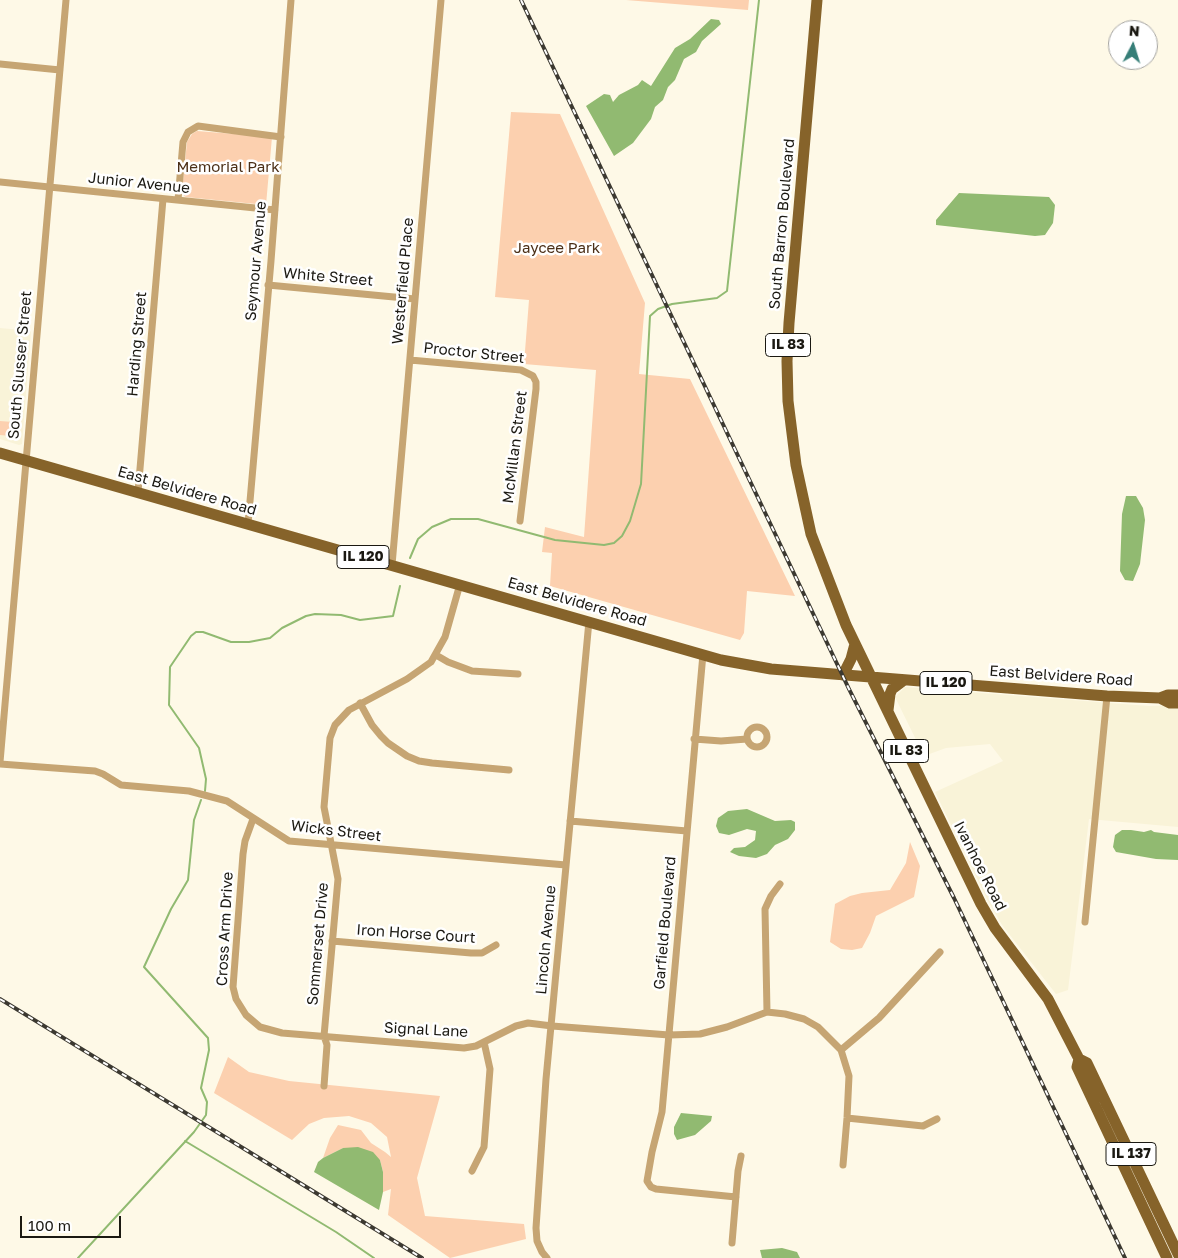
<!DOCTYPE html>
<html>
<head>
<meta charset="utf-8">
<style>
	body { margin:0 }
	#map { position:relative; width:1178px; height:1258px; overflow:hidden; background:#fef9e7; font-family:"Golos Text",sans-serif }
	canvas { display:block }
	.north { position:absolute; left:1108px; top:20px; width:50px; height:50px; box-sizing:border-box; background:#fff; border:1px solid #a4a3a0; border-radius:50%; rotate:5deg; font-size:14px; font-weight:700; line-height:20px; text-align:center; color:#1b1912 }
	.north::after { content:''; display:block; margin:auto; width:18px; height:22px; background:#367e77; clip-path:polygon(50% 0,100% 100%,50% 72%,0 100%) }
	.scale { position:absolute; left:20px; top:1216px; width:101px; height:22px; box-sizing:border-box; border:2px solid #1b1912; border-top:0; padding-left:6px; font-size:15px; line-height:18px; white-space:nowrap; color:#1b1912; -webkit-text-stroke:4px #fff; paint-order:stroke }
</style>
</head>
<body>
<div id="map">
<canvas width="1178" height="1258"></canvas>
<div class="north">N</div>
<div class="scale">100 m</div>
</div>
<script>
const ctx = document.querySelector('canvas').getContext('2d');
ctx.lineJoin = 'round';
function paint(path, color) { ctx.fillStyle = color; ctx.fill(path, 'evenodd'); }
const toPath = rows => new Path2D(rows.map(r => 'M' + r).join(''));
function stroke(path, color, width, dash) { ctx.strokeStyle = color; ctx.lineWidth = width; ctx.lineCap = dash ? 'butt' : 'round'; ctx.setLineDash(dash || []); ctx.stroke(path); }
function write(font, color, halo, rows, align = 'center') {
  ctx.font = font + ' "Golos Text",sans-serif'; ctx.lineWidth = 5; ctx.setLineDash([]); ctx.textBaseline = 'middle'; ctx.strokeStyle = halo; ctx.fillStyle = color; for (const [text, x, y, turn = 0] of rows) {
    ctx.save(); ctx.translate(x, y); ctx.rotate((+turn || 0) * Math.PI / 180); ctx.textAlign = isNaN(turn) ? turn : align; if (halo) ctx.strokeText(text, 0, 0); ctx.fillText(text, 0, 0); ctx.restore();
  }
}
paint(toPath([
	[0,328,31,331,22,444,19,445,0,439],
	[905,687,1149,706,1178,705,1178,827,1089,819,1068,990,1056,994,1002,925,988,901,935,792,1003,761,990,744,946,748,924,756,895,697]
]), '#f9f3d8');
paint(toPath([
	[626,0,749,0,748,10],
	[511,112,560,114,645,303,639,374,690,379,795,596,747,591,744,633,740,640,550,586,552,553,542,552,545,527,584,537,596,370,524,364,529,300,495,297],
	[197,131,272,137,266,205,186,197,184,196,182,191,187,142,192,134],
	[0,421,13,422,11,436,0,435],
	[910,842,920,866,914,897,876,916,870,933,862,948,852,950,841,949,830,942,835,904,850,896,862,893,890,890,906,863],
	[228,1057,249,1072,289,1081,440,1096,417,1178,425,1216,524,1224,526,1239,450,1258,388,1215,391,1189,383,1192,383,1172,380,1160,343,1148,323,1158,330,1138,338,1125,361,1130,371,1143,385,1152,391,1157,387,1137,371,1123,349,1116,324,1118,309,1124,292,1140,214,1093]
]), '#fcd0af');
paint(toPath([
	[711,19,719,20,721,24,702,41,696,52,684,59,675,80,668,87,663,100,655,107,651,119,633,143,614,156,586,106,604,94,610,95,613,102,619,95,638,85,642,80,651,86,675,48,690,39],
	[959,193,1049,197,1055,205,1053,223,1045,235,1035,236,936,225,936,220],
	[1126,496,1136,496,1143,508,1145,520,1140,564,1133,581,1125,580,1120,571,1122,514],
	[747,809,775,821,791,820,795,822,795,830,788,839,775,845,767,854,756,858,739,856,730,852,734,848,745,847,755,840,756,831,747,829,729,835,719,833,716,826,718,818,728,811],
	[1122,830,1131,830,1144,832,1151,830,1154,832,1178,835,1178,860,1156,859,1116,852,1113,847,1115,835],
	[681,1113,712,1116,711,1121,695,1135,677,1140,674,1134,674,1127],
	[358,1147,373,1152,380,1160,383,1172,383,1192,379,1210,314,1172,318,1162,323,1158,343,1148],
	[782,1248,797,1252,800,1258,762,1258,760,1250]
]), '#91ba71');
stroke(toPath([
	[410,558,418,539,432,527,451,519,478,519,555,540,604,545,614,543,622,536,630,521,641,484,650,316,658,309,672,304,717,298,727,291,759,0],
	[205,791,206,779,199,748,169,705,170,667,191,636,196,632,203,632,231,642,249,642,270,638,282,628,306,616,315,614,341,615,360,620,393,616,400,586],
	[185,1141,336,1232,374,1258],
	[78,1258,194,1132,206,1115,207,1102,201,1088,209,1050,208,1038,144,967,171,909,188,880,194,820,201,800]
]), '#91ba71', 2);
stroke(toPath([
	[0,64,60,70],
	[0,182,275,210],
	[178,200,183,142,188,132,198,126,281,137],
	[268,285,415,299],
	[410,360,521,370,533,376,536,382,536,389,520,521],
	[138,492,163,199],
	[248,524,271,261,291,0],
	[392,565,441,0],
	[703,654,662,1112,652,1152,647,1181,651,1187,656,1189,736,1197],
	[436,655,448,662,472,671,518,674],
	[360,703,372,725,381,736,388,743,407,756,419,761,432,763,509,770],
	'747 737a10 10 0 1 1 20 0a10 10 0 1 1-20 0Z',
	[694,739,721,741,747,739],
	[0,762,66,0],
	[0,764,95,771,103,774,121,785,189,791,227,801,289,841,566,865],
	[253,819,245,841,243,854,233,987,236,999,246,1015,260,1027,282,1033,464,1048,476,1046,516,1026,528,1023,552,1026,669,1035,700,1034,727,1027,767,1012,785,1014,804,1019,818,1027,841,1050,849,1076,847,1118,843,1165],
	[570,821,687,831],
	[1085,922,1107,696],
	[332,941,471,953,482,953,496,945],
	[767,1012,765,909,771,896,780,884],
	[841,1050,879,1018,940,952],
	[324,1086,327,1045,324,1036,338,879,324,807,330,738,335,725,349,710,407,679,431,662,445,637,460,584],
	[847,1118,923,1126,937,1119],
	[472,1171,484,1147,490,1069,484,1042],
	[732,1243,738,1171,741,1156],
	[547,1258,542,1252,537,1241,536,1228,546,1079,589,621]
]), '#c6a573', 7);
stroke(toPath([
	[817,0,789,323,787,361,788,401,796,465,811,534,846,625,981,904,995,928,1048,999,1079,1059],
	[0,453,721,660,771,669,1107,696,1160,698,1170,703,1178,703],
	[843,675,851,659,855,644],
	[1160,698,1168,695,1178,695],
	[888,710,890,694,892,689,904,680],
	[1079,1059,1087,1063,1178,1254],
	[1079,1059,1077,1067,1167,1258]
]), '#86632a', 11);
const rail = toPath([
	[521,0,849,689,954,898,1125,1258],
	[0,999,422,1258]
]);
stroke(rail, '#3c3931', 4);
stroke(rail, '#fff', 2, [5.5]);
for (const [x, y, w] of [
	[788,345,45],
	[363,557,52],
	[946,683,52],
	[906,751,45],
	[1131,1154,50]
]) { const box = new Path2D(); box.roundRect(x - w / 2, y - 11.5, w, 23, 4); ctx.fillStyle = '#fff'; ctx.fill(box); stroke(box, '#1b1912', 1); }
write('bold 14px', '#1b1912', null, [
	["IL 83",788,345],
	["IL 120",363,557],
	["IL 120",946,683],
	["IL 83",906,751],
	["IL 137",1131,1154]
]);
write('15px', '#4b2f17', '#fff', [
	["Memorial Park",228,167],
	["Jaycee Park",557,248]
]);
write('15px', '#1b1912', '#fff', [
	["Junior Avenue",139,183,6],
	["South Barron Boulevard",782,224,-85],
	["Seymour Avenue",256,261,-85],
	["White Street",328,277,5],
	["Westerfield Place",403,281,-85],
	["Harding Street",137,344,-85],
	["Proctor Street",474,353,6],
	["South Slusser Street",20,365,-85],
	["McMillan Street",515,447,-83],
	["East Belvidere Road",187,491,16],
	["East Belvidere Road",577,602,16],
	["East Belvidere Road",1061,676,4],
	["Wicks Street",336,831,7],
	["Ivanhoe Road",980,866,63],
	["Garfield Boulevard",665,923,-85],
	["Cross Arm Drive",225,929,-87],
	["Iron Horse Court",416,934,4],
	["Lincoln Avenue",546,940,-85],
	["Sommerset Drive",318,944,-85],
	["Signal Lane",426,1030,3]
]);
</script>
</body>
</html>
